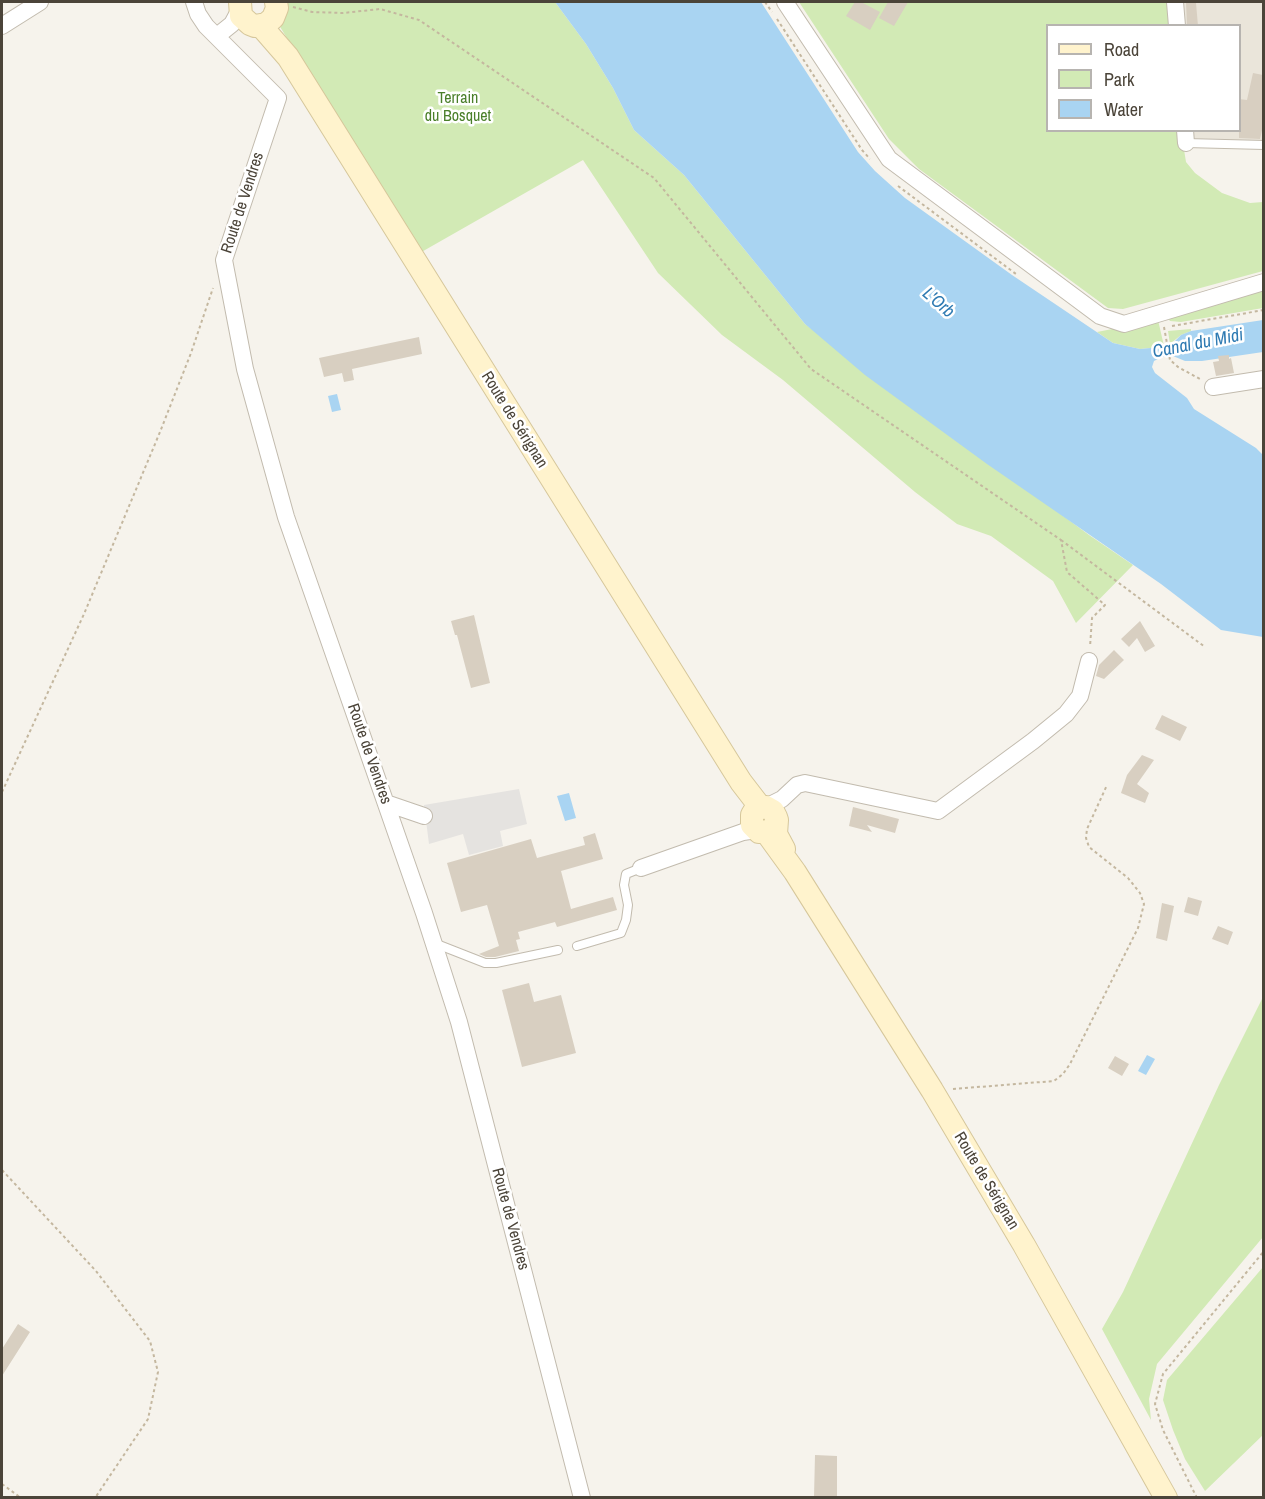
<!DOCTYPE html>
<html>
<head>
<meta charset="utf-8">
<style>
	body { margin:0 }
	#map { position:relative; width:1265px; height:1499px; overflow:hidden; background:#f6f3ec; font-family:"Archivo Narrow",sans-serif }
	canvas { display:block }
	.frame { position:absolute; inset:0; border:3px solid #4b4439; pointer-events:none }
	.legend { position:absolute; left:1046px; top:24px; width:195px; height:108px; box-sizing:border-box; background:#fff; border:2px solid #b7b4b0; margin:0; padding:8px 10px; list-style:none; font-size:18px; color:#4b4439 }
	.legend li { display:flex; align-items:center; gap:12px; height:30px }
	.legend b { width:30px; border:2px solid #b7b4b0 }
</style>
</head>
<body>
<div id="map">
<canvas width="1265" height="1499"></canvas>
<div class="frame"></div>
<ul class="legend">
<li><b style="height:8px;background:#fff3cd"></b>Road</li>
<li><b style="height:16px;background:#d2eab5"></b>Park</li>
<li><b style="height:16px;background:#a9d4f2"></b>Water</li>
</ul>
</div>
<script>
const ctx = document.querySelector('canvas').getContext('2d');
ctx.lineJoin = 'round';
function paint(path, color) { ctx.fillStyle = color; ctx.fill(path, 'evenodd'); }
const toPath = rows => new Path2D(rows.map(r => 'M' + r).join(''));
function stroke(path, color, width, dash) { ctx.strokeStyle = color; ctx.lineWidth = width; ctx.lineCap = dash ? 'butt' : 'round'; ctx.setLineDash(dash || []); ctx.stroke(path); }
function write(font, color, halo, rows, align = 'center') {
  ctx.font = font + ' "Archivo Narrow",sans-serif'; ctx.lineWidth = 5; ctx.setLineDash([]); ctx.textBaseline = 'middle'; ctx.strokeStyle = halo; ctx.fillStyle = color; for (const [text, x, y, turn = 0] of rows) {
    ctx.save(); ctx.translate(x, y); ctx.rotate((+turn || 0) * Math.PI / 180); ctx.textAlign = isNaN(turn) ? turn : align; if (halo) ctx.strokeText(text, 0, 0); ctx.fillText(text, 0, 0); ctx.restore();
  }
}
paint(toPath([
	[1172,2,1263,2,1263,149,1201,146,1182,148,1181,131,1240,130,1240,26,1174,25]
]), '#eae5da');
paint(toPath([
	[265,2,555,2,586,44,613,88,634,130,684,175,805,324,1089,535,1133,565,1076,623,1053,581,991,536,957,524,915,492,783,380,722,335,658,273,583,160,418,254],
	[799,2,1172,2,1174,25,1048,26,1048,130,1181,131,1186,162,1195,173,1222,193,1250,203,1263,202,1263,271,1123,309,1108,308,919,169,889,139],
	[1263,288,1263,308,1181,322,1170,321,1167,317],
	[1158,320,1164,346,1161,347,1140,349,1113,343,1097,332],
	[1191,329,1191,331,1181,335,1170,344,1168,331],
	[1263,997,1263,1237,1157,1364,1149,1399,1151,1420,1102,1329,1123,1292,1219,1085],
	[1263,1267,1263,1435,1205,1491,1185,1459,1173,1430,1163,1400,1167,1380]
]), '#d2eab5');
paint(toPath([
	[519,789,527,824,500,831,503,846,469,855,463,834,429,844,424,805]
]), '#e5e3e0');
paint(toPath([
	[555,2,761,2,858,152,875,171,905,198,1012,275,1113,343,1140,349,1161,347,1173,343,1181,335,1191,331,1263,320,1263,352,1202,361,1185,361,1173,356,1162,357,1154,361,1152,367,1155,373,1187,398,1194,409,1256,448,1263,455,1263,637,1221,630,1161,584,987,464,865,375,805,324,684,175,634,130,613,88,586,44],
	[337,394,341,410,332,412,328,396],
	[569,793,576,818,565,821,557,796],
	[1147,1055,1155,1059,1146,1075,1138,1071]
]), '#a9d4f2');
paint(toPath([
	[855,2,861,2,880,12,870,30,846,16],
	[888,2,908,2,894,26,879,18],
	[1186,2,1196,3,1198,26,1187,26],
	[1253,73,1263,75,1263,126,1260,139,1239,138,1239,99,1247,100],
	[419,337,422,354,352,369,354,380,344,382,342,373,324,377,319,358],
	[1229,355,1229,359,1231,358,1234,373,1216,376,1213,362,1219,361,1218,356],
	[474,615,490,683,471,688,457,635,455,635,451,621],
	[1140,621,1155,646,1145,652,1137,638,1129,647,1121,639],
	[1114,650,1124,660,1104,679,1096,676,1099,665],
	[1162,715,1187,727,1180,741,1155,729],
	[1142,755,1154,760,1137,784,1149,793,1145,803,1121,793,1127,775],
	[853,807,899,819,895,833,867,825,872,832,849,826],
	[595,833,603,859,561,871,571,909,613,897,617,910,557,927,555,922,518,932,520,939,516,940,519,951,495,957,486,957,479,954,499,946,487,905,461,912,447,863,531,839,537,858,585,845,583,837],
	[1188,897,1202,901,1198,916,1184,912],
	[1162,903,1174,906,1167,941,1156,938],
	[1218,926,1233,932,1228,945,1212,939],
	[529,983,534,1002,561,995,576,1053,522,1067,502,990],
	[1115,1056,1129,1064,1122,1076,1108,1068],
	[18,1324,30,1332,2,1376,2,1349],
	[815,1455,837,1456,837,1497,814,1497]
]), '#d8cfc1');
const service = toPath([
	[1186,143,1264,145],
	[434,943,485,963,496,963,558,950],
	[577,946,621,933,626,920,628,905,624,885,626,874,641,868]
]);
const minor = toPath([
	[194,2,198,14,206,26,278,98,224,260,245,369,286,517,424,913,459,1022,582,1498],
	[785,2,889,159,1100,316,1124,324,1264,282],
	[1175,2,1177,26],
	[2,26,40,2],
	[217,36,232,24,239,11],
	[1185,130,1186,143],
	[1213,387,1264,379],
	[386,803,424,816],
	[766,807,782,799,797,785,805,783,938,811,1033,741,1066,714,1080,696,1089,661],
	[641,868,743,832,756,830]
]);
const secondary = toPath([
	[240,2,241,16,250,24,255,26,266,24,273,18,277,8,276,2],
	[261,26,288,57,741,782,761,808],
	[776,824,770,831,759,832,752,825,752,815,755,810,761,808,766,807,773,811,776,817,777,820,776,834,784,849],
	[766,832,795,872,932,1090,1024,1245,1166,1498]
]);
stroke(service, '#c2bbae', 10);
stroke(minor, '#c2bbae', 18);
stroke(secondary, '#d6c79b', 24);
stroke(toPath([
	[765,2,772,12],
	[293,7,312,12,343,13,380,9,419,20,654,178,811,369,1061,540,1067,572,1105,605,1092,618,1090,647],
	[777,19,862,150,870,159],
	[898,186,1016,274],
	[1172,326,1264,310],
	[1164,327,1170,360,1178,367,1200,379],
	[1061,540,1205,647],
	[2,792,84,614,160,432,191,353,213,288],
	[953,1089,1054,1081,1063,1074,1070,1064,1138,928,1144,904,1140,893,1128,878,1089,847,1086,838,1087,829,1107,785],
	[2,1170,96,1271,150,1341,158,1372,148,1419,95,1498],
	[2,1484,21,1498],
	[1197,1498,1163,1430,1155,1404,1163,1374,1264,1251]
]), '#c4b79f', 2, [3, 3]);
stroke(service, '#fff', 8);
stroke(minor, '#fff', 16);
stroke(secondary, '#fff3cd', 22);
write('16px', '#4a7f2a', '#fff', [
	["Terrain",458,99],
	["du Bosquet",458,117]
]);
write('16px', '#4b4439', '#fff', [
	["Route de Vendres",243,203,-72],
	["Route de Sérignan",514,420,58],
	["Route de Vendres",369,754,71],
	["Route de Sérignan",986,1181,59],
	["Route de Vendres",510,1219,75]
]);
write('italic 18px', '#2e7ab2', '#fff', [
	["L'Orb",938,303,41],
	["Canal du Midi",1198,344,-11]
]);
</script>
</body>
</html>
